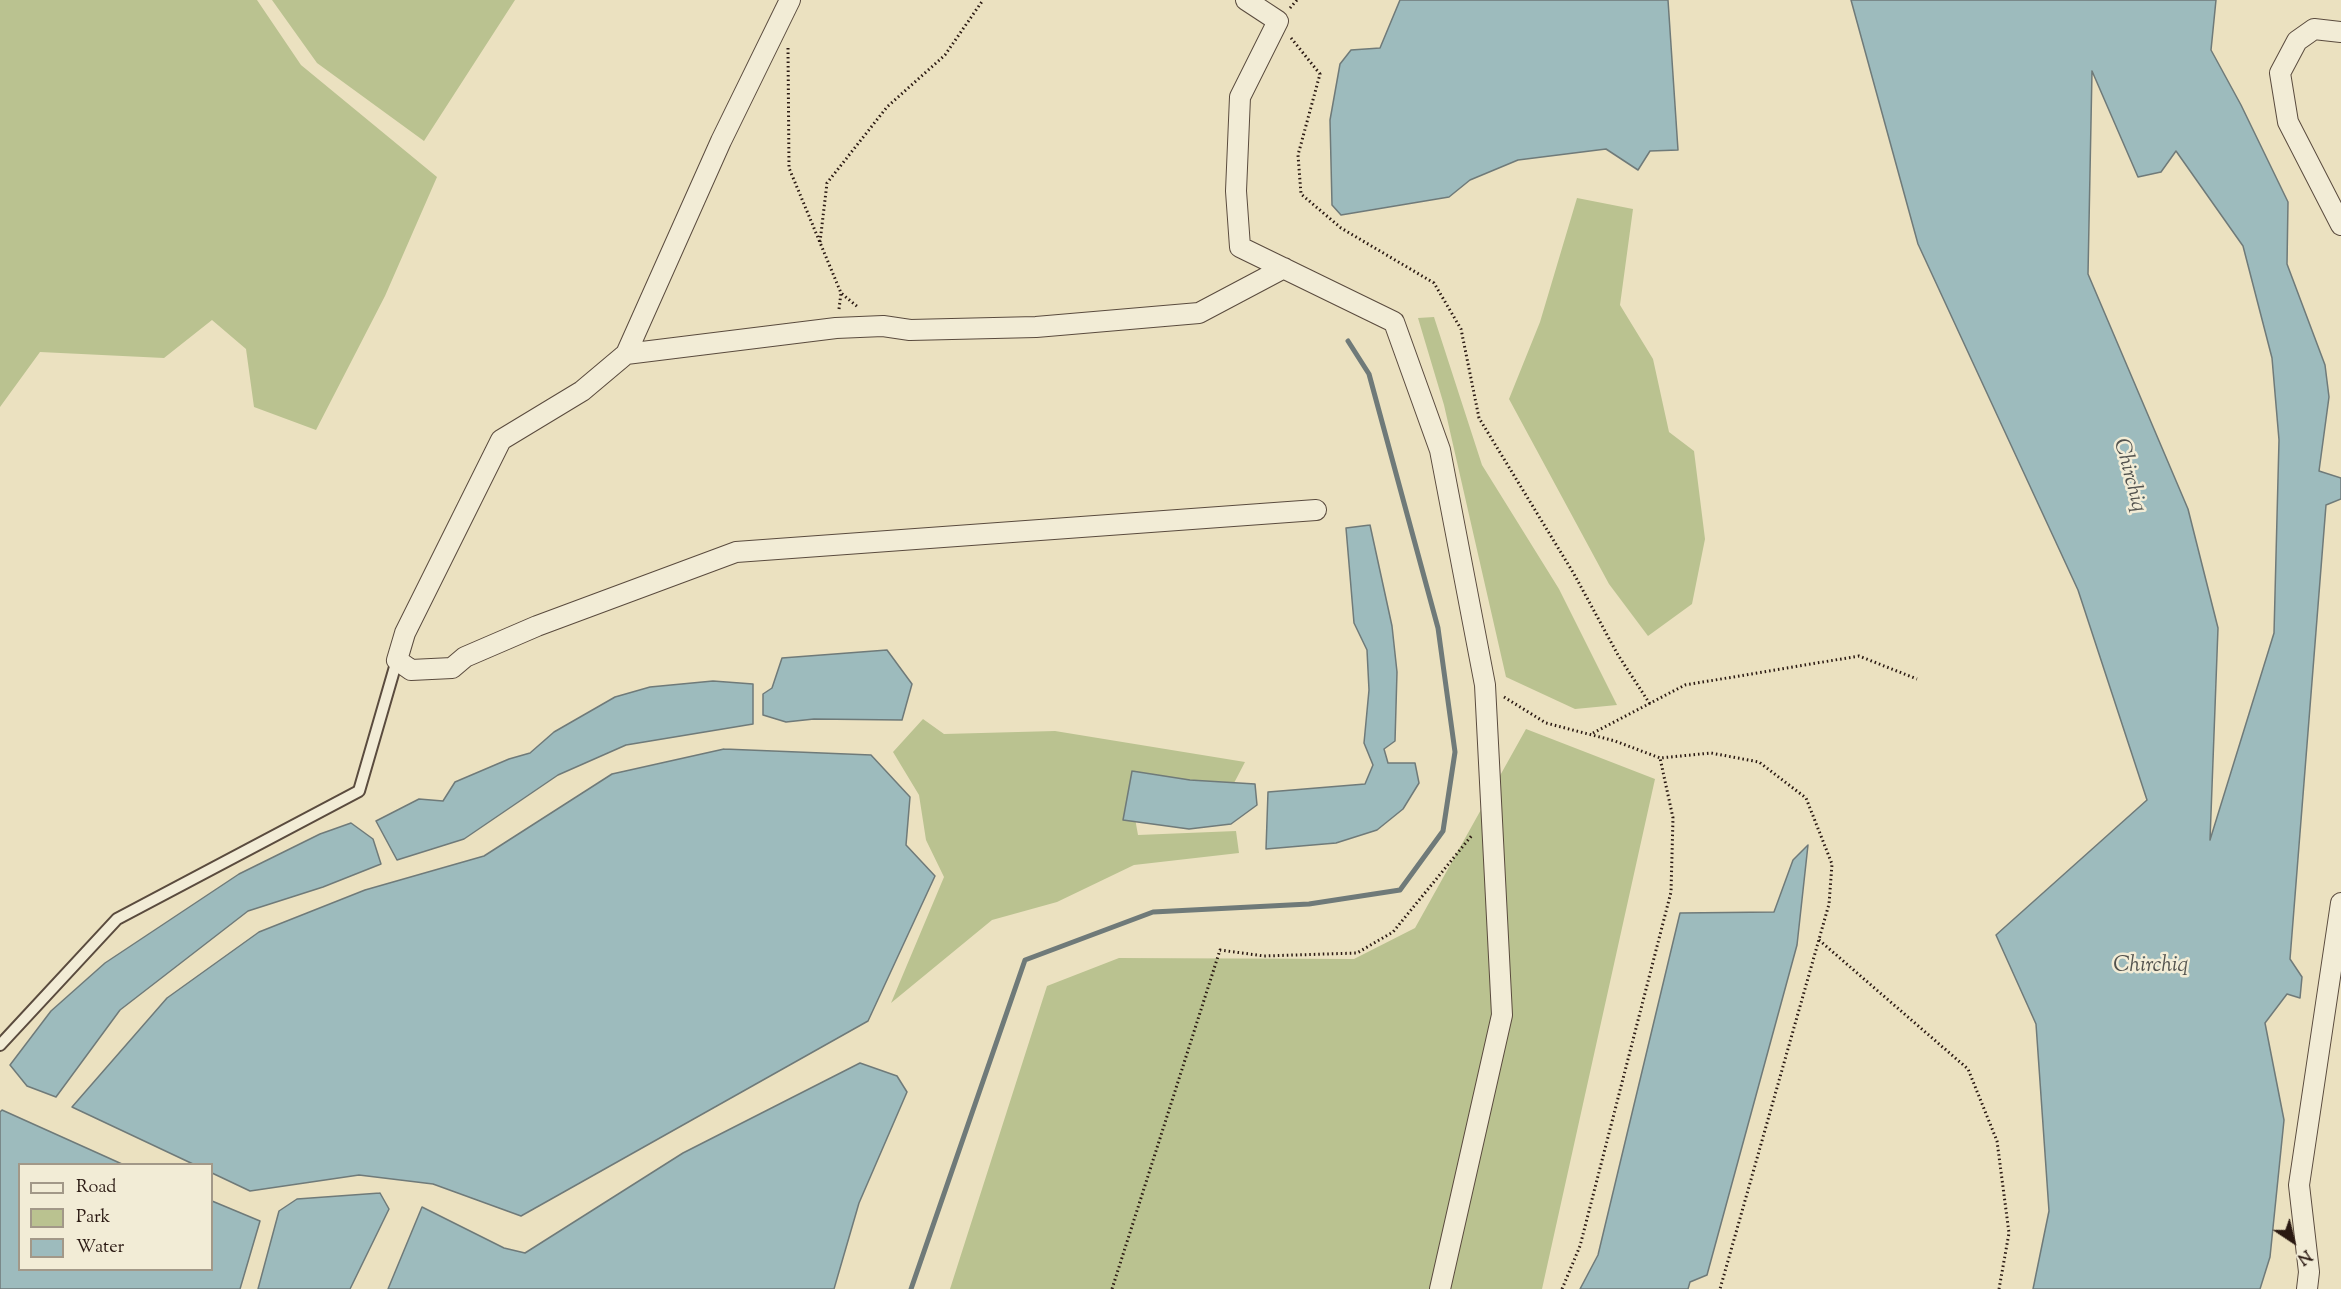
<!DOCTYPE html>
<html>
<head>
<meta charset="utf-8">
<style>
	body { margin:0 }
	#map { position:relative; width:2341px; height:1289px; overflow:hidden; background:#ebe1c0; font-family:"Sorts Mill Goudy",serif }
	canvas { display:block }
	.legend { position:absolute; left:18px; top:1163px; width:195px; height:108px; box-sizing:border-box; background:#f2ecd6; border:2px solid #a29888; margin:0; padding:8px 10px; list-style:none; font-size:18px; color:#2a1912 }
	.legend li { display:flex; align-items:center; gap:12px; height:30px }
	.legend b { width:30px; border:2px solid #a29888 }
	.north { position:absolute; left:2263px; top:1211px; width:60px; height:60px; -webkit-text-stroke:4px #f2ecd6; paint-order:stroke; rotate:145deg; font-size:16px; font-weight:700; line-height:24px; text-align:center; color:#2a1912 }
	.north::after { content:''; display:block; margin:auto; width:21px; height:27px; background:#2a1912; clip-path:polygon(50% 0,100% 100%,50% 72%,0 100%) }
</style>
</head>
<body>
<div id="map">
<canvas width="2341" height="1289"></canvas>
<ul class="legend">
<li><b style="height:8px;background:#f2ecd6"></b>Road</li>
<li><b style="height:16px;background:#bac290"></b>Park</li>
<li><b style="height:16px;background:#9dbbbd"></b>Water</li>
</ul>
<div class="north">N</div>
</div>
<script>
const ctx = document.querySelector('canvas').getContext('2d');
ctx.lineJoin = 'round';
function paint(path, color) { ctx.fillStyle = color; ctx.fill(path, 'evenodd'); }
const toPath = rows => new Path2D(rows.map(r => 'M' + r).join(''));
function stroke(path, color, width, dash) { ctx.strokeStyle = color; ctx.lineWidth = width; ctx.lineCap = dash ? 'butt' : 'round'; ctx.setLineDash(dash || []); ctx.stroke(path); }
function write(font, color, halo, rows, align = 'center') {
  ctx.font = font + ' "Sorts Mill Goudy",serif'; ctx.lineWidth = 5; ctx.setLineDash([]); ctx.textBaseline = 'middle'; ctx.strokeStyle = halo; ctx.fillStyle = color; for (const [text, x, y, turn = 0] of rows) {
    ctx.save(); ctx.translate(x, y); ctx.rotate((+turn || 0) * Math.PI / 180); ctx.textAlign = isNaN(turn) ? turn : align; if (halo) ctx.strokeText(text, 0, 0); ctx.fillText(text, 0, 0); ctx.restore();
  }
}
paint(toPath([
	[0,0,257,0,301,65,437,177,385,296,316,430,254,407,246,349,212,320,164,358,40,352,0,407],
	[272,0,515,0,424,141,317,63],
	[1577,198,1633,209,1620,305,1653,359,1669,432,1694,451,1705,539,1692,604,1648,636,1609,584,1509,399,1540,322],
	[1434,317,1482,465,1559,589,1617,705,1575,709,1506,677,1444,405,1418,318],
	[923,719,944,734,1055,731,1245,762,1233,785,1131,796,1138,835,1236,831,1239,853,1134,865,1057,902,992,920,891,1003,944,877,926,840,919,795,893,752],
	[1526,729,1655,779,1542,1289,950,1289,1047,986,1119,958,1354,959,1415,928]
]), '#bac290');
const water = toPath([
	[1400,0,1668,0,1678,150,1650,151,1638,170,1606,149,1518,160,1470,180,1449,197,1341,215,1332,205,1330,120,1340,64,1351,50,1380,48,1400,0],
	[1851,0,2216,0,2211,50,2241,105,2288,202,2287,264,2325,365,2329,397,2319,471,2341,478,2341,499,2326,505,2290,959,2302,977,2300,998,2287,994,2265,1023,2284,1120,2270,1257,2260,1289,2033,1289,2049,1211,2036,1024,1996,935,2147,800,2078,590,1918,244,1851,0],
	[2092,71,2138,177,2161,172,2176,151,2243,246,2272,358,2279,440,2274,633,2210,840,2218,628,2188,509,2088,274,2092,71],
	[1370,525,1392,626,1397,672,1395,741,1384,749,1388,763,1415,763,1419,783,1403,809,1377,830,1336,843,1266,849,1268,792,1365,784,1373,765,1364,743,1369,690,1367,650,1354,623,1346,528,1370,525],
	[887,650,912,684,902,720,814,719,786,722,763,715,763,694,772,688,782,658,887,650],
	[713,681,753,684,753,724,626,745,558,775,464,839,397,860,376,821,419,799,443,801,455,782,509,759,530,753,554,732,615,697,650,687,713,681],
	[724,749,871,755,910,797,906,845,935,876,868,1021,521,1216,433,1184,359,1175,250,1191,212,1173,212,1164,193,1164,72,1107,167,998,259,932,365,890,484,856,612,774,724,749],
	[1132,771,1190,780,1255,784,1257,805,1231,824,1189,829,1123,820,1132,771],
	[351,823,373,839,381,864,323,887,248,911,120,1010,56,1097,27,1086,10,1065,51,1011,105,963,239,874,320,834,351,823],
	[1808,845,1797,945,1707,1275,1690,1282,1688,1289,1580,1289,1598,1255,1680,913,1774,912,1793,860,1808,845],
	[860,1063,897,1076,907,1092,859,1203,834,1289,388,1289,422,1207,504,1248,525,1253,683,1153,860,1063],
	[2,1110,122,1164,20,1164,20,1270,212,1270,212,1201,260,1221,240,1289,0,1289,0,1112,2,1110],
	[380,1193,389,1209,350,1289,258,1289,279,1211,297,1199,380,1193]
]);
paint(water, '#9dbbbd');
stroke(water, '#6f7a79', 1.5);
stroke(toPath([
	[911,1289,1025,960,1153,912,1309,904,1400,890,1443,831,1455,752,1438,628,1369,374,1348,341]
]), '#6f7a79', 5);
const service = toPath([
	[0,1045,117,919,359,791,397,660]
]);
const minor = toPath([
	[790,0,721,141,626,354,582,391,501,440,405,633,397,660,411,670,452,668,465,657,537,626,736,552,1316,510],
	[1246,0,1278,21,1240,97,1236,191,1240,247,1394,322,1440,450,1485,685,1502,1015,1440,1289],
	[2341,32,2314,29,2297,41,2280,73,2288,122,2341,225],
	[626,354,836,328,883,326,910,330,1036,327,1199,313,1284,268],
	[2307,1289,2309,1272,2299,1185,2341,903]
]);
stroke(service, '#5a4b3e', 14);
stroke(minor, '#5a4b3e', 22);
stroke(toPath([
	[1290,8,1297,0],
	[1291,38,1320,74,1298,155,1301,194,1341,228,1434,283,1461,329,1479,418,1574,574,1618,655,1650,704],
	[788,48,789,168,841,293,859,308],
	[820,242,827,183,887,107,945,55,983,0],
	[839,309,841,293],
	[1504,697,1546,723,1615,741,1660,758,1711,753,1759,762,1806,798,1832,864,1829,904,1720,1289],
	[1593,733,1685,685,1859,656,1917,679],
	[1819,940,1968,1069,1997,1141,2009,1233,1999,1289],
	[1112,1289,1220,950,1264,956,1357,953,1393,932,1473,834],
	[1562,1289,1580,1246,1671,892,1673,818,1660,758]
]), '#2a1912', 3, [1.5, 3]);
stroke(service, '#f2ecd6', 10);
stroke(minor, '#f2ecd6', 20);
write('italic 22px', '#52524e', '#f2ecd6', [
	["Chirchiq",2128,476,75],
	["Chirchiq",2151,967]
]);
</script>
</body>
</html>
